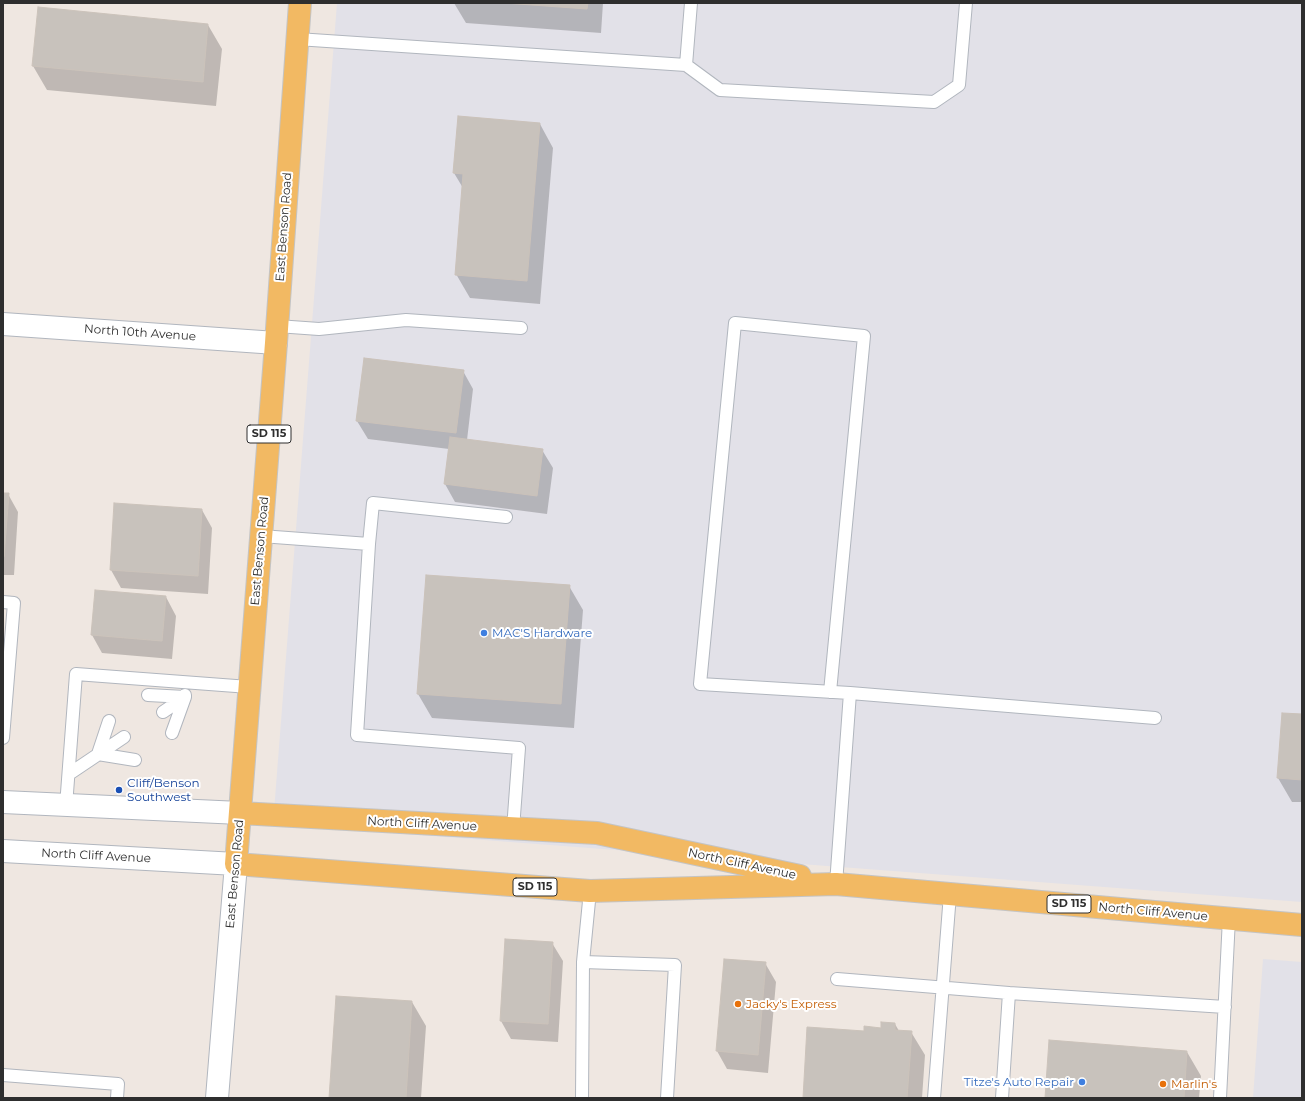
<!DOCTYPE html>
<html>
<head>
<meta charset="utf-8">
<style>
	body { margin:0 }
	#map { position:relative; width:1305px; height:1101px; overflow:hidden; background:#efe7e1; font-family:Montserrat,sans-serif }
	canvas { display:block }
	.frame { position:absolute; inset:0; border:4px solid #2e2e2e; pointer-events:none }
</style>
</head>
<body>
<div id="map">
<canvas width="1305" height="1101"></canvas>
<div class="frame"></div>
</div>
<script>
const ctx = document.querySelector('canvas').getContext('2d');
ctx.lineJoin = 'round';
function paint(path, color) { ctx.fillStyle = color; ctx.fill(path, 'evenodd'); }
const toPath = rows => new Path2D(rows.map(r => 'M' + r).join(''));
function stroke(path, color, width, dash) { ctx.strokeStyle = color; ctx.lineWidth = width; ctx.lineCap = dash ? 'butt' : 'round'; ctx.setLineDash(dash || []); ctx.stroke(path); }
function write(font, color, halo, rows, align = 'center') {
  ctx.font = font + ' Montserrat,sans-serif'; ctx.lineWidth = 4; ctx.setLineDash([]); ctx.textBaseline = 'middle'; ctx.strokeStyle = halo; ctx.fillStyle = color; for (const [text, x, y, turn = 0] of rows) {
    ctx.save(); ctx.translate(x, y); ctx.rotate((+turn || 0) * Math.PI / 180); ctx.textAlign = isNaN(turn) ? turn : align; if (halo) ctx.strokeText(text, 0, 0); ctx.fillText(text, 0, 0); ctx.restore();
  }
}
paint(toPath([
	[337,3,1302,3,1302,902,273,824],
	[1263,959,1302,962,1302,1098,1253,1098]
]), '#e2e1e8');
paint(toPath([
	[454,3,603,3,601,33,466,23],
	[208,25,222,49,216,106,47,90,33,66],
	[459,118,540,124,553,148,540,304,470,298,456,274,463,188,454,173],
	[463,371,473,389,467,440,542,450,553,468,547,514,455,502,445,484,449,449,368,439,357,421],
	[3,494,8,494,18,512,14,575,3,575],
	[202,510,212,528,208,594,121,588,111,570],
	[569,586,583,610,574,728,432,718,418,694],
	[96,591,166,597,176,616,172,659,102,653,92,635],
	[3,645,5,648,3,678],
	[1302,715,1302,802,1292,802,1278,778],
	[506,940,552,943,563,961,558,1042,511,1039,501,1021],
	[765,963,776,982,768,1073,727,1069,717,1051],
	[412,1002,426,1026,421,1098,330,1098],
	[895,1024,899,1031,911,1032,925,1055,922,1098,804,1098,865,1032,882,1029],
	[1187,1052,1201,1076,1199,1098,1046,1098]
]), '#0003');
const building = toPath([
	[504,3,588,3,587,9,504,3],
	[38,7,208,24,203,82,32,66,38,7],
	[458,116,540,123,527,281,455,275,463,174,453,173,458,116],
	[364,358,464,370,456,433,356,421,364,358],
	[450,437,543,449,537,496,444,484,450,437],
	[3,493,9,493,4,557,3,557,3,493],
	[114,503,202,509,198,576,110,570,114,503],
	[426,575,570,585,561,704,417,694,426,575],
	[95,590,166,596,162,641,91,635,95,590],
	[1282,713,1302,714,1302,780,1277,778,1282,713],
	[505,939,553,942,548,1024,500,1021,505,939],
	[724,959,766,962,758,1055,716,1051,724,959],
	[336,996,412,1001,406,1098,329,1098,336,996],
	[881,1022,895,1023,895,1030,912,1031,907,1098,803,1098,807,1027,864,1031,864,1026,881,1028,881,1022],
	[1049,1040,1187,1051,1184,1098,1045,1098,1049,1040]
]);
paint(building, '#c8c2bc');
stroke(building, '#cbc2ba', 1);
const service = toPath([
	[297,39,686,65,720,90,934,102,959,85,966,3],
	[686,65,691,3],
	[277,326,319,329,406,320,521,328],
	[261,536,369,544,357,735,519,748,513,829],
	[369,544,373,503,506,517],
	[3,602,14,603,3,738],
	[830,692,864,336,735,323,700,684,850,693],
	[148,695,185,697,172,733],
	[163,712,185,697,185,695],
	[109,721,98,754,135,760],
	[69,774,124,737],
	[66,806,76,674,249,687],
	[836,884,850,693,1155,718],
	[583,962,675,965,667,1098],
	[837,979,1009,993],
	[3,1075,118,1084,117,1098],
	[582,1098,583,962,590,891],
	[934,1098,950,894],
	[1002,1098,1009,993,1225,1007],
	[1220,1098,1229,918]
]);
const minor = toPath([
	[3,324,276,343]
]);
const secondary = toPath([
	[3,802,240,813],
	[3,851,236,864,217,1098]
]);
const primary = toPath([
	[300,3,276,343,236,864,590,891,836,884,1302,925],
	[240,813,597,833,800,876]
]);
stroke(service, '#b1b6be', 14);
stroke(minor, '#b1b6be', 24);
stroke(secondary, '#b1b6be', 24);
stroke(primary, '#c4c4c4', 24);
stroke(service, '#fff', 12);
stroke(minor, '#fff', 22);
stroke(secondary, '#fff', 22);
stroke(primary, '#f2b963', 22);
for (const [x, y, r, color] of [
	[484,633,4,"#3f7fe0"],
	[119,790,4,"#1a4fb4"],
	[738,1004,4,"#e8710a"],
	[1082,1082,4,"#3f7fe0"],
	[1163,1084,4,"#e8710a"]
]) { const dot = new Path2D(); dot.arc(x, y, r, 0, 2 * Math.PI); ctx.fillStyle = color; ctx.fill(dot); stroke(dot, '#fff', 1.5); }
for (const [x, y, w] of [
	[269,434,44],
	[535,887,44],
	[1069,904,44]
]) { const box = new Path2D(); box.roundRect(x - w / 2, y - 9, w, 18, 3); ctx.fillStyle = '#fff'; ctx.fill(box); stroke(box, '#2e2e2e', 1); }
write('bold 11px', '#2e2e2e', null, [
	["SD 115",269,434],
	["SD 115",535,887],
	["SD 115",1069,904]
]);
write('12px', '#2e2e2e', '#fff', [
	["East Benson Road",284,227,-86],
	["North 10th Avenue",140,333,4],
	["East Benson Road",260,551,-85],
	["North Cliff Avenue",422,824,3],
	["North Cliff Avenue",96,856,3],
	["North Cliff Avenue",742,864,12],
	["East Benson Road",235,874,-85],
	["North Cliff Avenue",1153,912,5]
]);
write('12px', '#366cbe', '#fff', [
	["MAC'S Hardware",492,633],
	["Titze's Auto Repair",1074,1082,"right"]
], 'left');
write('12px', '#164399', '#fff', [
	["Cliff/Benson",127,783],
	["Southwest",127,797]
], 'left');
write('12px', '#c56008', '#fff', [
	["Jacky's Express",746,1004],
	["Marlin's",1171,1084]
], 'left');
</script>
</body>
</html>
